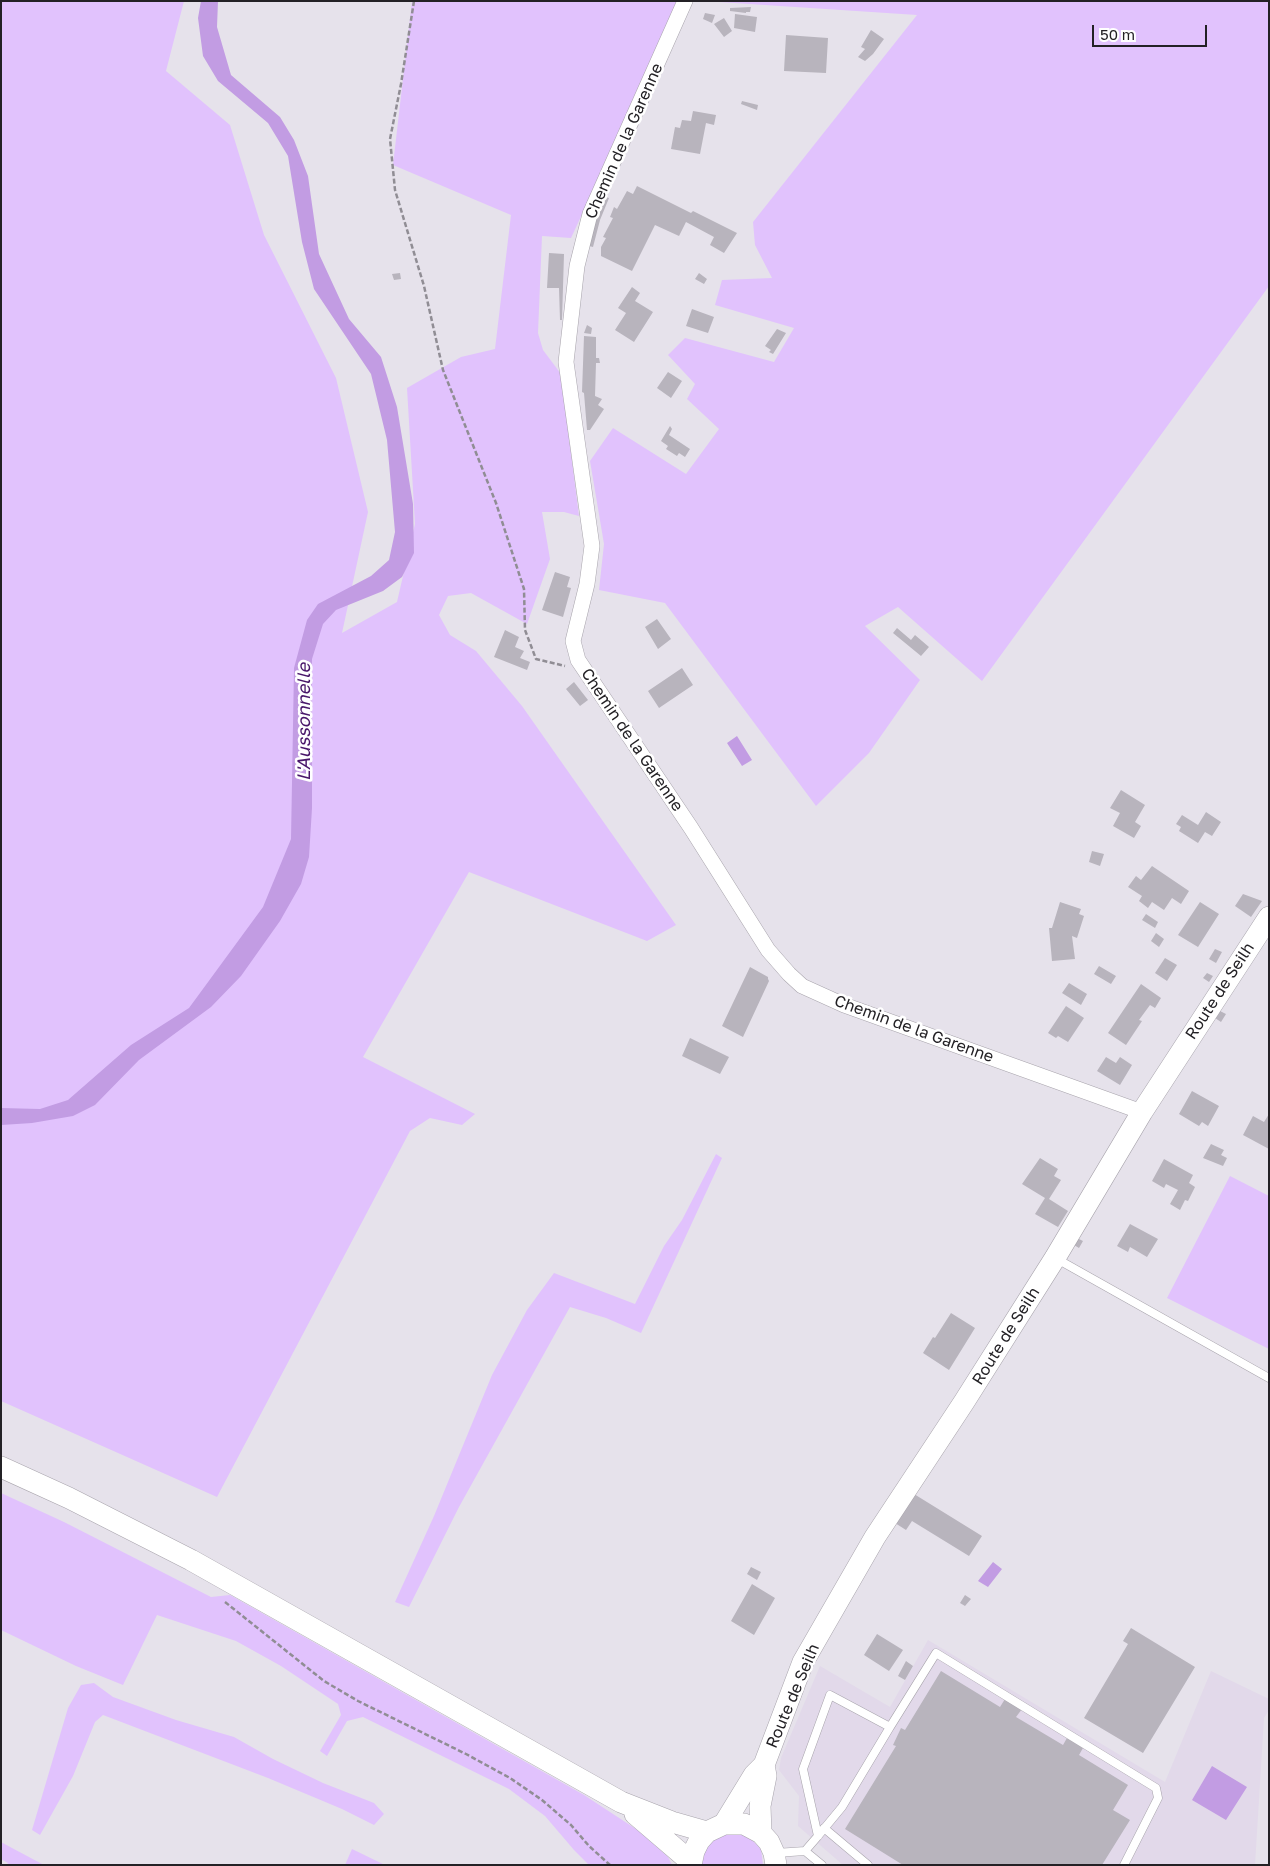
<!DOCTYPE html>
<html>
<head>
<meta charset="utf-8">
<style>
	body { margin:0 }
	#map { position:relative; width:1270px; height:1866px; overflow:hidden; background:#e6e2eb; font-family:"Golos Text",sans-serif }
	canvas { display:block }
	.frame { position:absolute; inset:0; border:2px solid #232125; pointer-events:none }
	.scale { position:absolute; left:1092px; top:25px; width:115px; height:22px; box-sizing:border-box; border:2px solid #232125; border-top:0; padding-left:6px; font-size:15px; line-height:18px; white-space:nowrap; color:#232125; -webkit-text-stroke:4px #fff; paint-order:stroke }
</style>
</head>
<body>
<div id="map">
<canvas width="1270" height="1866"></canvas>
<div class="frame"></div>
<div class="scale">50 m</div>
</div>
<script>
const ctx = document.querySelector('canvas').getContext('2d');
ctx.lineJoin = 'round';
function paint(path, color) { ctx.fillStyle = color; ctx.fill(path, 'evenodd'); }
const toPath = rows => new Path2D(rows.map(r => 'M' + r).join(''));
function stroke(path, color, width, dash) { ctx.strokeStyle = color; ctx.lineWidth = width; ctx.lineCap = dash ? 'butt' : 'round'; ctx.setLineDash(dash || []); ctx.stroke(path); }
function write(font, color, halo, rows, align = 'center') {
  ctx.font = font + ' "Golos Text",sans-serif'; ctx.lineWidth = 5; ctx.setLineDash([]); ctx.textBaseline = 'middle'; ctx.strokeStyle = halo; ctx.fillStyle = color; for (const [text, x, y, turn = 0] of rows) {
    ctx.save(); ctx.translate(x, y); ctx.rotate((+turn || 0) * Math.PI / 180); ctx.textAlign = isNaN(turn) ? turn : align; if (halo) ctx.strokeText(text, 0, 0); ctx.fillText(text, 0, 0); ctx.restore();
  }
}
paint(toPath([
	[928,1640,1165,1782,1211,1671,1269,1699,1269,1710,1264,1718,1255,1865,843,1865,798,1826,799,1796,779,1770,781,1758,820,1666,890,1707]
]), '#e2d9ea');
paint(toPath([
	[1,1,184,1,166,71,230,125,264,235,336,378,368,512,342,633,397,602,415,524,407,388,461,357,495,349,511,215,393,165,412,1,681,1,571,238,542,236,538,333,543,350,561,374,579,516,564,512,542,512,550,559,527,624,471,593,448,596,439,615,450,635,476,651,522,706,676,925,647,941,469,872,363,1057,475,1114,462,1125,430,1118,410,1131,217,1497,1,1401],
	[704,1,1269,1,1269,286,982,681,898,607,865,626,920,680,869,753,816,806,665,603,599,590,604,544,590,461,613,428,686,474,719,429,687,399,695,384,668,355,685,338,774,362,794,328,715,305,722,280,772,278,755,245,753,222,917,15],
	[716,1154,722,1158,641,1333,606,1318,570,1307,459,1507,409,1607,395,1602,434,1516,492,1375,527,1310,554,1273,635,1304,664,1246,682,1220],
	[1230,1176,1269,1196,1269,1349,1167,1298],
	[1,1493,64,1522,211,1597,230,1595,584,1795,639,1831,668,1857,672,1865,589,1865,574,1850,545,1816,509,1789,363,1717,347,1721,327,1756,320,1751,341,1715,338,1704,281,1666,236,1641,157,1615,123,1685,76,1666,1,1630],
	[94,1683,113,1697,176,1720,234,1737,273,1759,323,1783,374,1803,384,1814,374,1825,342,1809,268,1778,103,1715,95,1722,73,1776,40,1835,32,1830,68,1708,81,1685],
	[729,1833,743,1835,752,1840,761,1849,763,1865,703,1865,701,1863,706,1847,715,1837],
	[1,1842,12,1848,44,1865,7,1865,8,1863,1,1859],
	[352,1849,385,1865,345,1865]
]), '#e1c2fd');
paint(toPath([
	[201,1,218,1,217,27,231,75,280,117,294,140,308,176,319,254,349,319,381,357,397,407,413,504,414,553,402,577,383,591,336,610,323,624,312,659,312,808,309,857,301,884,280,921,241,976,211,1007,139,1060,95,1105,73,1116,32,1123,1,1125,1,1108,40,1109,68,1100,131,1045,189,1008,263,907,291,839,294,668,307,620,318,604,371,576,389,560,395,532,387,440,371,374,314,289,302,242,288,156,268,123,218,81,203,56,198,18],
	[737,736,752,760,742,766,727,743],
	[993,1562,1002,1569,988,1587,978,1581],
	[1212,1766,1247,1787,1226,1820,1192,1800]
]), '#c29ce3');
paint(toPath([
	[751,7,750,12,746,12,746,13,730,11,730,8],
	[705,13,715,15,712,23,703,19],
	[735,14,757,17,755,32,734,28],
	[724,18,732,31,724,37,714,24],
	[871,30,884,39,873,54,865,61,858,57,865,49,861,47],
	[786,35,828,38,826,73,784,71],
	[742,101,758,105,757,110,741,104],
	[693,111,716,115,714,125,706,123,700,154,671,149,675,127,680,128,682,120,691,121],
	[637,186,691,213,693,211,737,233,724,253,710,245,714,237,686,222,679,236,655,225,632,271,601,256,601,247,606,238,603,237,613,218,610,217,614,207,617,209,627,191,633,194],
	[606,197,609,198,600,220,593,247,589,246,596,221],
	[549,253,564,254,562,320,560,320,559,288,547,288],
	[400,273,401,279,394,280,392,274],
	[699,273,707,279,704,284,695,279],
	[632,287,640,293,635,301,653,312,634,342,615,330,626,313,618,308],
	[692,309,714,317,708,333,686,326],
	[587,325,592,328,591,334,584,333],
	[777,329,786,333,773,354,769,352,771,350,765,346],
	[584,336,596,337,596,358,599,358,600,363,596,363,595,396,602,399,598,405,604,409,590,430,587,430,584,393,582,392],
	[668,372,682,381,671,398,657,388],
	[670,426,672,429,669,435,690,449,685,457,679,453,677,456,666,449,668,446,661,441],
	[555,572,570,577,567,587,571,588,563,617,542,610],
	[657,619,671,639,658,649,645,627],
	[897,628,911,640,915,635,929,647,921,656,893,633],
	[505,630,519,637,515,647,524,651,520,658,530,662,527,670,494,657],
	[682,668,693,685,659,708,648,691],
	[574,682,588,700,580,706,566,689],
	[1121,790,1145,805,1135,822,1141,826,1134,838,1113,826,1120,813,1110,808],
	[1206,812,1221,822,1212,836,1205,832,1198,843,1179,831,1181,827,1176,824,1182,815,1198,825],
	[1092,851,1104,854,1100,866,1089,862],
	[1152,866,1189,891,1181,904,1172,898,1164,910,1152,902,1148,908,1139,901,1142,896,1128,887,1136,876,1141,880],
	[1243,894,1262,901,1251,917,1235,906],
	[1060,902,1081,909,1079,914,1084,916,1077,938,1072,936,1075,959,1052,961,1049,928,1052,928],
	[1200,902,1219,914,1198,947,1178,935],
	[1146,914,1158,922,1155,928,1142,920],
	[1156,933,1164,939,1159,947,1151,941],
	[1215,949,1222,952,1216,963,1209,959],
	[1165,958,1177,965,1167,981,1155,973],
	[1099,966,1116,976,1111,984,1094,974],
	[750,967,768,977,768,979,769,981,743,1037,722,1026],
	[1207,973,1213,976,1209,982,1203,978],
	[1069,983,1087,994,1081,1005,1062,993],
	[1141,984,1161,998,1155,1008,1150,1005,1139,1020,1142,1021,1126,1045,1108,1033],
	[1066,1006,1084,1018,1068,1042,1058,1036,1056,1038,1048,1033],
	[1220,1011,1226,1014,1221,1022,1215,1018],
	[690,1038,729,1057,720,1074,682,1056],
	[1106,1057,1116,1063,1120,1057,1132,1065,1120,1085,1097,1071],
	[1192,1091,1219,1106,1208,1126,1202,1122,1199,1126,1179,1114],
	[1269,1114,1269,1149,1243,1135,1253,1116,1264,1122],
	[1211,1144,1224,1150,1221,1155,1227,1158,1223,1166,1203,1158],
	[1040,1158,1058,1169,1054,1176,1061,1180,1049,1199,1068,1211,1058,1227,1035,1214,1045,1198,1022,1184],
	[1164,1159,1193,1175,1189,1183,1195,1187,1188,1201,1185,1200,1180,1210,1170,1204,1178,1190,1166,1184,1164,1188,1152,1181],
	[1130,1224,1158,1239,1147,1257,1130,1247,1128,1252,1117,1246],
	[1077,1238,1083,1241,1079,1248,1074,1245],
	[951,1313,975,1328,949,1370,923,1353,933,1337,935,1338],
	[914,1494,982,1536,969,1556,912,1521,906,1530,895,1523],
	[751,1567,761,1572,757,1580,747,1574],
	[752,1584,775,1598,754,1635,731,1621],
	[965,1595,971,1599,965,1606,960,1603],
	[1131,1628,1195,1667,1143,1753,1084,1718,1128,1644,1123,1641],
	[877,1634,903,1650,889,1671,864,1655],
	[906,1661,913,1666,905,1680,898,1676],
	[941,1671,1000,1707,1005,1699,1022,1709,1016,1717,1063,1745,1067,1738,1083,1748,1079,1755,1128,1785,1113,1810,1130,1820,1102,1865,903,1865,845,1829,896,1746,893,1745,901,1728,905,1730]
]), '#b8b4bd');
const lane = toPath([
	[1057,1259,1269,1378],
	[890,1727,936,1653,1156,1788,1158,1798,1124,1865],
	[824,1828,868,1865],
	[805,1851,818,1836,842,1807,890,1727,830,1695,803,1769,818,1836],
	[776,1853,805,1851,822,1865]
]);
const street = toPath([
	[685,1,590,214,577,266,566,362,592,546,587,584,573,641,578,660,691,828,768,950,789,974,802,986,844,1005,1142,1112]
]);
const secondary = toPath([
	[1,1467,69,1498,191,1560,621,1802,672,1822,707,1832],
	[635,1814,691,1862],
	[724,1824,754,1775,764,1765,803,1662,875,1537,964,1402,1055,1258,1142,1112,1269,917],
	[761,1833,760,1806,766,1776,764,1765],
	[691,1865,694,1851,699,1841,707,1832,724,1824,744,1824,761,1833,769,1842,774,1853,776,1865]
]);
stroke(lane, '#a8a4ac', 9);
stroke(street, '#a8a4ac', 16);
stroke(secondary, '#a8a4ac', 22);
stroke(toPath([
	[414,1,401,84,390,139,395,190,424,286,443,370,496,503,524,589,525,630,536,659,565,666],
	[225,1602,324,1681,358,1701,466,1754,510,1778,542,1800,571,1825,589,1846,610,1865]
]), '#908d94', 2.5, [5, 2.5]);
stroke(lane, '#fff', 8);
stroke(street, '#fff', 15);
stroke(secondary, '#fff', 21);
write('16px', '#232125', '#fff', [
	["Chemin de la Garenne",624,141,-66],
	["Chemin de la Garenne",632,740,56],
	["Route de Seilh",1220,991,-57],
	["Chemin de la Garenne",914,1029,20],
	["Route de Seilh",1006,1336,-58],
	["Route de Seilh",793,1696,-67]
]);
write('italic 18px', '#49176a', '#fff', [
	["L'Aussonnelle",304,722,-90]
]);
</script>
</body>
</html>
